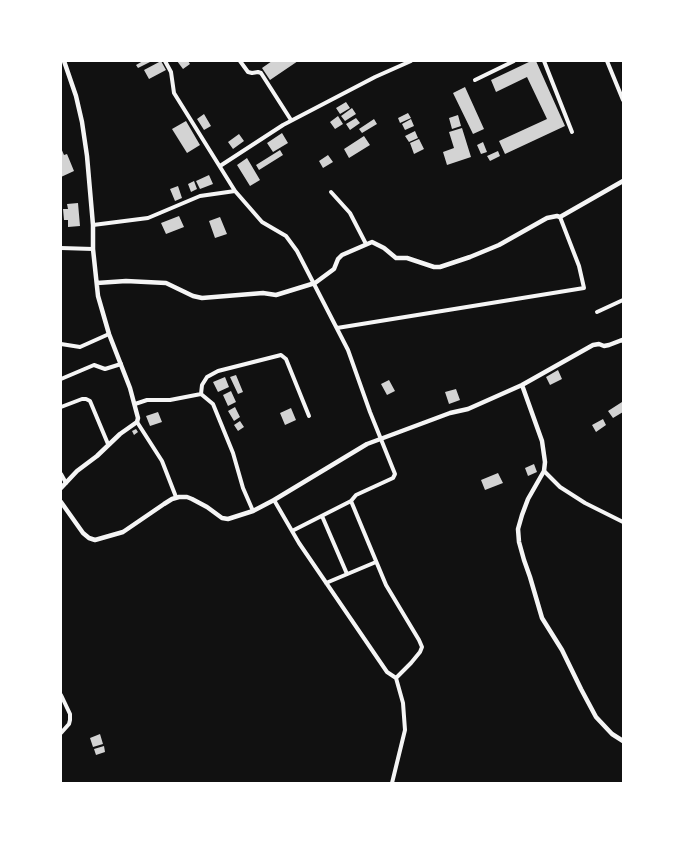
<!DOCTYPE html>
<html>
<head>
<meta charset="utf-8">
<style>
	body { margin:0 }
	#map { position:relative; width:684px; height:844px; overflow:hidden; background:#111; font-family:"Open Sans",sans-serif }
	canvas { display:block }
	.frame { position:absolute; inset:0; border:62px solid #fff; pointer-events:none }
</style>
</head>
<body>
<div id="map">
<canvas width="684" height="844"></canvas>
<div class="frame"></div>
</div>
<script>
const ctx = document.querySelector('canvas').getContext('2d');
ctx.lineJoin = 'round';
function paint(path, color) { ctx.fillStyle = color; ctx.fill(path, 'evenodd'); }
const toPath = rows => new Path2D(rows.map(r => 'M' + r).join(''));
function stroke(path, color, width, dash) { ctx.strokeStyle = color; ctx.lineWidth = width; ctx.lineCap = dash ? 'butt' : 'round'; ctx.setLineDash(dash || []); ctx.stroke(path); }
paint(toPath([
	[143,61,152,61,138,68,136,65],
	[161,61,166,70,149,79,144,70],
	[177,61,188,61,190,64,183,69],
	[272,61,298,61,270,80,262,68],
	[531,61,536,61,565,126,505,154,499,141,547,119,527,77,496,92,491,80],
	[465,87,484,129,473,134,453,93],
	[346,102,350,108,340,114,336,108],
	[352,108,356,114,345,121,341,116],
	[408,113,411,118,400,123,398,118],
	[204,114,211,126,204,130,197,119],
	[458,115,461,126,452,129,449,118],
	[338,116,343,124,335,129,330,122],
	[356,118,360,123,350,130,346,124],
	[374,119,377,124,362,133,359,129],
	[411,119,414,126,405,130,402,124],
	[186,121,200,145,187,153,172,129],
	[462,128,471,157,447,165,443,152,454,148,449,132],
	[415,131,418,138,409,142,405,136],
	[282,133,288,143,273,152,267,143],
	[239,134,244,141,233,149,228,142],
	[364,136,370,145,349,158,344,149],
	[419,139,424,149,414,154,410,143],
	[483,142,487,152,481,154,477,145],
	[61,148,64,155,67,154,74,171,61,177],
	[280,150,283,155,259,170,256,165],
	[498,151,500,156,490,161,487,156],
	[328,155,333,162,323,168,319,161],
	[247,158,260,180,250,186,237,165],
	[209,175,213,184,200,189,196,181],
	[194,181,197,189,191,192,188,184],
	[178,186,182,198,175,201,170,189],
	[78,203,80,226,68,227,68,220,64,220,63,209,68,209,67,204],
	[179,216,184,227,166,234,161,223],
	[220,217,227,234,215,238,209,221],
	[558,370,562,379,550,385,546,377],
	[236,375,243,392,238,394,230,377],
	[225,377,229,387,218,392,213,382],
	[389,380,395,391,387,395,381,384],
	[456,389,460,400,449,404,445,392],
	[231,391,236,402,228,406,223,395],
	[622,402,623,404,623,412,613,418,608,411],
	[235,407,240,417,234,421,228,411],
	[291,408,296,420,285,425,280,413],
	[158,412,162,422,150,426,146,416],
	[603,419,606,425,596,432,592,425],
	[240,421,244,427,238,431,234,425],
	[136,429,138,432,134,435,132,431],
	[534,464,537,472,528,476,525,468],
	[498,473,503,483,485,490,481,480],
	[100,734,103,744,93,747,90,738],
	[104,746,105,752,96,755,94,749]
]), '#d3d3d3');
stroke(toPath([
	[165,61,171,72,174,93,235,191,262,222,286,236,297,251,348,350,370,412,395,474,393,478,356,495,351,501,386,585,419,640,422,647,420,652,411,663,396,678,403,703,405,730,392,783],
	[240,61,248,72,252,73,258,72,261,73,291,120],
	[544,61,572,132],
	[607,61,623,100],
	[475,80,514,61],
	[220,166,283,125,375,77,411,61],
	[331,192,350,213,366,244],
	[93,225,148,218,200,196,235,191],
	[61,248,93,249],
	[597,312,623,300],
	[337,328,584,288,579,266,560,217],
	[61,344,80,347,109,334],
	[61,379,94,365,105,369,121,364],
	[201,394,202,385,207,377,218,371,281,355,286,359,309,416],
	[135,404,147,400,170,400,201,394,213,404,233,453,243,488,253,511],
	[61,407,82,399,86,399,90,401,108,444],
	[137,422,162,461,176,497],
	[544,471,560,487,585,503,623,522],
	[61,474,66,483],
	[274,500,299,543,387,672,396,678],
	[322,516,347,574],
	[292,531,351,501],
	[326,583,376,562],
	[61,695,70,714,70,720,69,724,61,733]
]), '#f5f5f5', 4);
stroke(toPath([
	[97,283,126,281,166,283,193,296,202,298,263,293,276,295,315,283,334,269,338,259,342,255,372,242,384,248,396,258,407,258,434,267,440,267,470,257,499,245,547,218,557,216,560,217,623,181],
	[522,385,542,441,545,462,544,471,528,499,522,515,518,529,519,542,524,560,530,577,542,618,562,650,581,689,596,717,612,734,623,741],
	[61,488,77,471,97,456,120,434,137,422,138,418,130,388,109,334,98,296,93,249,93,225,87,156,82,122,76,96,64,61],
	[61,502,83,533,89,538,95,540,123,532,164,504,172,499,179,497,187,497,192,499,207,507,222,518,228,519,253,511,274,500,367,444,450,413,468,409,522,385,593,345,599,344,604,346,609,345,622,340,623,341]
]), '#f5f5f5', 4.5);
</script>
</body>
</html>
